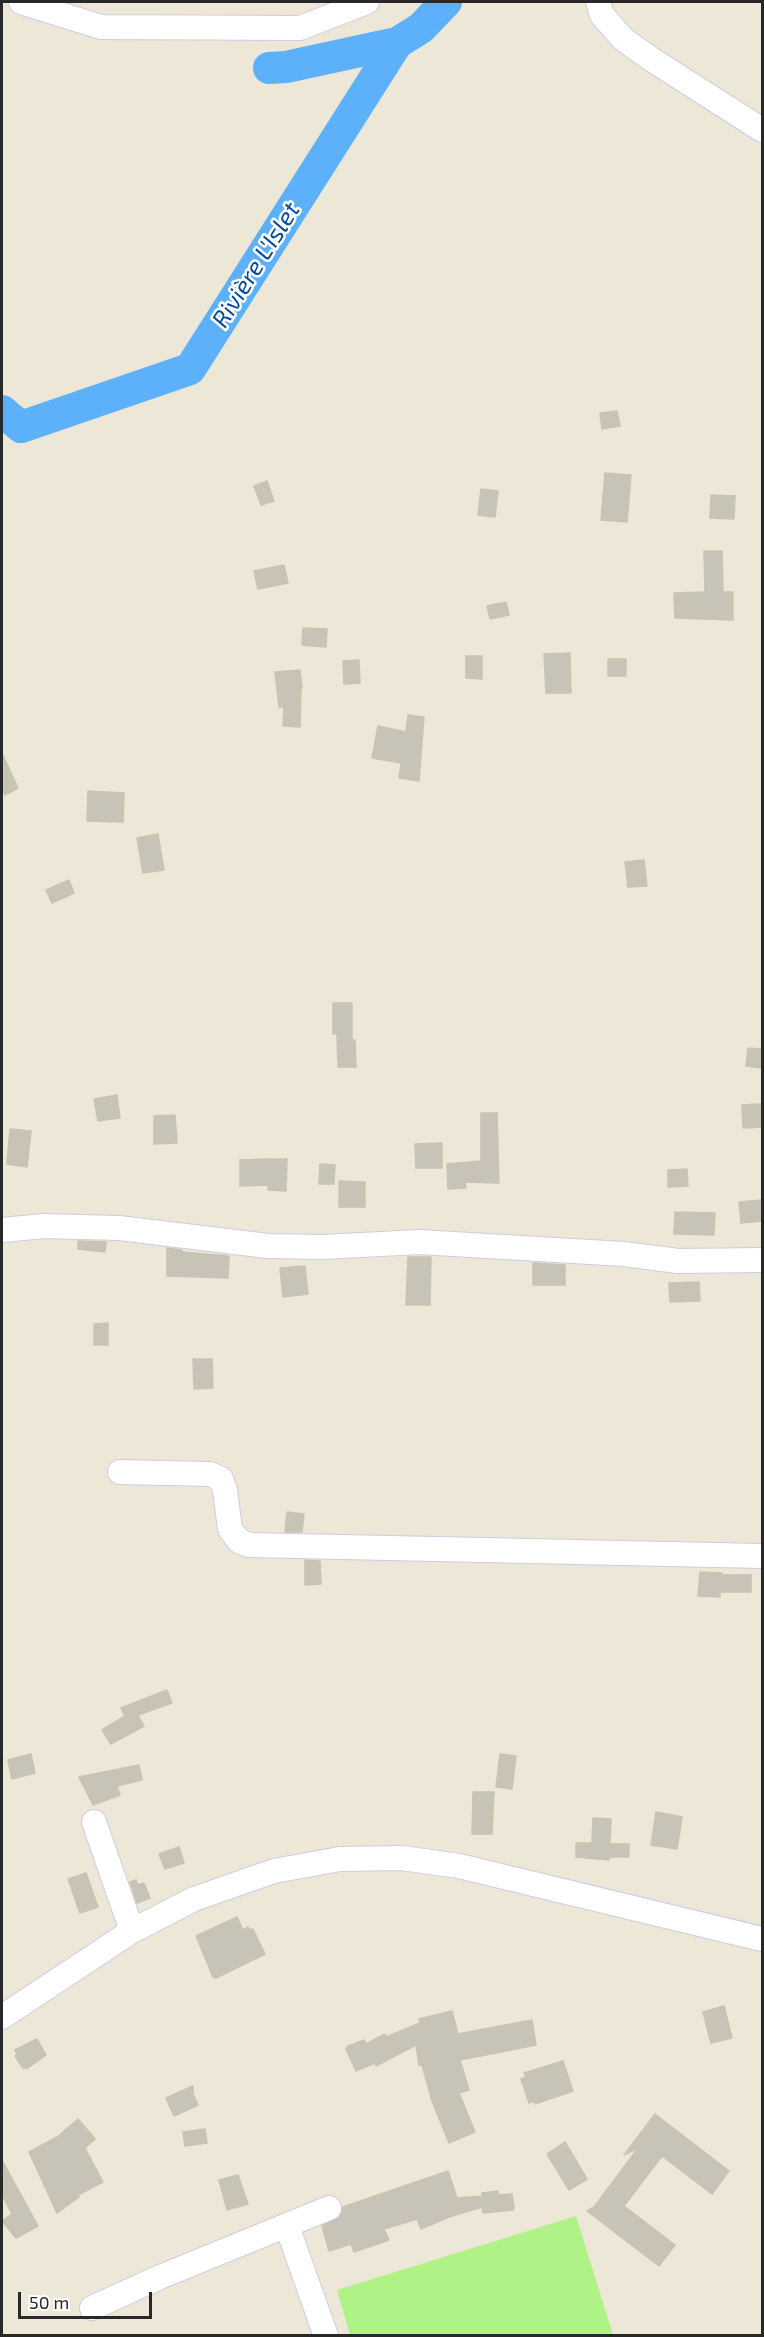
<!DOCTYPE html>
<html>
<head>
<meta charset="utf-8">
<style>
	body { margin:0 }
	#map { position:relative; width:764px; height:2337px; overflow:hidden; background:#ece7d7; font-family:"Exo 2",sans-serif }
	canvas { display:block }
	.frame { position:absolute; inset:0; border:3px solid #282828; pointer-events:none }
	.scale { position:absolute; left:18px; top:2292px; width:134px; height:27px; box-sizing:border-box; border:3px solid #282828; border-top:0; padding-left:8px; font-size:18px; line-height:21px; white-space:nowrap; color:#282828; -webkit-text-stroke:4px #fff; paint-order:stroke }
</style>
</head>
<body>
<div id="map">
<canvas width="764" height="2337"></canvas>
<div class="frame"></div>
<div class="scale">50 m</div>
</div>
<script>
const ctx = document.querySelector('canvas').getContext('2d');
ctx.lineJoin = 'round';
function paint(path, color) { ctx.fillStyle = color; ctx.fill(path, 'evenodd'); }
const toPath = rows => new Path2D(rows.map(r => 'M' + r).join(''));
function stroke(path, color, width, dash) { ctx.strokeStyle = color; ctx.lineWidth = width; ctx.lineCap = dash ? 'butt' : 'round'; ctx.setLineDash(dash || []); ctx.stroke(path); }
function write(font, color, halo, rows, align = 'center') {
  ctx.font = font + ' "Exo 2",sans-serif'; ctx.lineWidth = 5; ctx.setLineDash([]); ctx.textBaseline = 'middle'; ctx.strokeStyle = halo; ctx.fillStyle = color; for (const [text, x, y, turn = 0] of rows) {
    ctx.save(); ctx.translate(x, y); ctx.rotate((+turn || 0) * Math.PI / 180); ctx.textAlign = isNaN(turn) ? turn : align; if (halo) ctx.strokeText(text, 0, 0); ctx.fillText(text, 0, 0); ctx.restore();
  }
}
paint(toPath([
	[576,2216,613,2335,350,2335,337,2290]
]), '#aff387');
stroke(toPath([
	[269,68,286,67,397,43],
	[2,411,21,427,190,369,397,43,421,28,446,2]
]), '#5db1fb', 32);
const building = toPath([
	[617,411,620,426,602,429,600,413,617,411],
	[605,473,631,475,627,522,601,520,605,473],
	[267,481,274,501,261,505,254,486,267,481],
	[481,489,498,491,495,517,478,515,481,489],
	[711,495,735,496,734,519,710,518,711,495],
	[704,551,722,551,723,592,733,592,733,620,675,618,674,593,705,592,704,551],
	[284,565,288,583,258,589,254,571,284,565],
	[506,602,509,615,490,619,487,606,506,602],
	[303,628,327,629,326,647,302,645,303,628],
	[570,653,571,693,546,693,544,654,570,653],
	[466,656,482,656,482,679,466,678,466,656],
	[608,659,626,659,626,676,608,676,608,659],
	[359,660,360,683,344,684,343,661,359,660],
	[300,670,302,688,301,688,300,727,283,726,284,707,279,707,275,672,300,670],
	[408,715,424,717,419,781,399,778,401,763,372,758,378,726,406,732,408,715],
	[2,753,18,788,5,795,2,787,2,753],
	[88,791,124,793,123,822,87,821,88,791],
	[158,834,164,870,143,873,137,838,158,834],
	[644,860,647,886,628,887,625,862,644,860],
	[69,880,74,893,52,903,46,890,69,880],
	[333,1003,352,1003,352,1040,355,1040,356,1067,338,1067,337,1034,333,1034,333,1003],
	[748,1048,762,1049,762,1068,746,1066,748,1048],
	[117,1095,120,1118,98,1121,94,1099,117,1095],
	[761,1104,762,1127,743,1128,742,1105,761,1104],
	[481,1113,497,1113,499,1183,465,1182,466,1188,448,1189,447,1164,481,1161,481,1113],
	[175,1115,177,1143,154,1144,154,1116,175,1115],
	[10,1129,31,1131,27,1167,7,1164,10,1129],
	[442,1143,442,1168,416,1168,415,1144,442,1143],
	[268,1159,287,1159,286,1191,268,1190,268,1185,240,1186,240,1160,268,1159],
	[320,1164,335,1165,334,1184,319,1184,320,1164],
	[687,1169,688,1186,668,1187,668,1170,687,1169],
	[339,1181,365,1182,365,1207,339,1207,339,1181],
	[762,1200,762,1221,741,1223,739,1202,762,1200],
	[675,1212,715,1213,714,1235,674,1234,675,1212],
	[78,1241,106,1242,105,1252,78,1249,78,1241],
	[167,1248,182,1250,182,1252,229,1256,228,1278,167,1276,167,1248],
	[408,1257,431,1257,430,1305,406,1305,408,1257],
	[533,1263,565,1265,565,1285,533,1285,533,1263],
	[305,1266,308,1294,283,1297,280,1268,305,1266],
	[699,1282,700,1301,670,1302,669,1283,699,1282],
	[108,1323,108,1345,94,1345,94,1324,108,1323],
	[193,1359,212,1359,213,1388,194,1389,193,1359],
	[287,1512,304,1514,302,1532,285,1532,287,1512],
	[305,1560,320,1561,321,1584,305,1585,305,1560],
	[700,1572,722,1573,721,1575,751,1575,751,1592,720,1592,720,1597,698,1596,700,1572],
	[167,1690,172,1703,138,1715,144,1726,111,1744,102,1730,125,1716,121,1708,167,1690],
	[31,1754,35,1773,12,1779,8,1760,31,1754],
	[500,1754,516,1756,512,1789,496,1787,500,1754],
	[139,1765,142,1780,117,1786,120,1795,93,1805,79,1777,139,1765],
	[473,1792,494,1792,492,1834,472,1834,473,1792],
	[656,1812,682,1817,677,1849,651,1845,656,1812],
	[593,1818,611,1819,610,1844,629,1844,629,1857,609,1857,609,1860,576,1857,576,1843,592,1843,593,1818],
	[179,1847,184,1863,165,1869,159,1854,179,1847],
	[86,1873,98,1907,80,1913,68,1879,86,1873],
	[136,1880,138,1885,144,1883,150,1898,137,1903,130,1882,136,1880],
	[237,1917,243,1930,248,1927,250,1930,253,1929,265,1954,216,1978,213,1977,196,1936,237,1917],
	[724,2006,732,2038,711,2043,703,2012,724,2006],
	[452,2011,458,2034,532,2020,536,2045,460,2060,469,2090,459,2093,475,2132,449,2143,432,2101,422,2065,419,2065,416,2045,376,2066,375,2063,356,2071,346,2049,348,2046,364,2040,366,2044,385,2034,386,2037,420,2023,419,2019,452,2011],
	[37,2039,46,2055,28,2068,23,2068,15,2056,17,2054,15,2050,37,2039],
	[563,2061,573,2091,535,2104,534,2101,529,2103,521,2079,526,2077,524,2073,563,2061],
	[193,2086,193,2094,198,2105,174,2116,166,2098,193,2086],
	[655,2114,729,2171,712,2194,662,2156,624,2206,675,2245,659,2266,587,2211,594,2207,638,2148,624,2155,655,2114],
	[78,2119,95,2139,85,2148,103,2182,78,2195,79,2197,57,2213,29,2152,57,2137,78,2119],
	[205,2129,207,2143,185,2146,183,2132,205,2129],
	[565,2142,587,2179,569,2190,547,2154,565,2142],
	[2,2160,38,2226,16,2238,2,2221,12,2214,2,2195,2,2160],
	[448,2171,457,2198,482,2196,482,2193,498,2191,498,2195,512,2194,514,2208,513,2210,483,2213,482,2207,449,2217,421,2229,417,2219,384,2229,389,2240,354,2252,351,2244,329,2251,322,2226,340,2217,343,2207,448,2171],
	[238,2175,248,2204,227,2210,219,2180,238,2175]
]);
paint(building, '#c7c4b7');
stroke(building, '#c7c4b1', 1.5);
const minor = toPath([
	[21,2,101,27,300,28,367,2],
	[598,2,602,15,623,39,651,59,762,130],
	[2,1230,44,1226,119,1228,268,1246,323,1247,419,1242,624,1254,678,1261,762,1260],
	[120,1472,210,1474,221,1479,225,1490,230,1529,239,1541,249,1545,762,1556],
	[94,1822,132,1931],
	[2,2017,132,1931,194,1899,274,1871,340,1859,402,1858,459,1866,762,1939],
	[287,2226,326,2336],
	[92,2308,160,2277,329,2208]
]);
stroke(minor, '#cdcce3', 26);
stroke(minor, '#fff', 24);
write('italic 24px', '#004aa3', '#fff', [
	["Rivière L'Islet",256,265,-58]
]);
</script>
</body>
</html>
